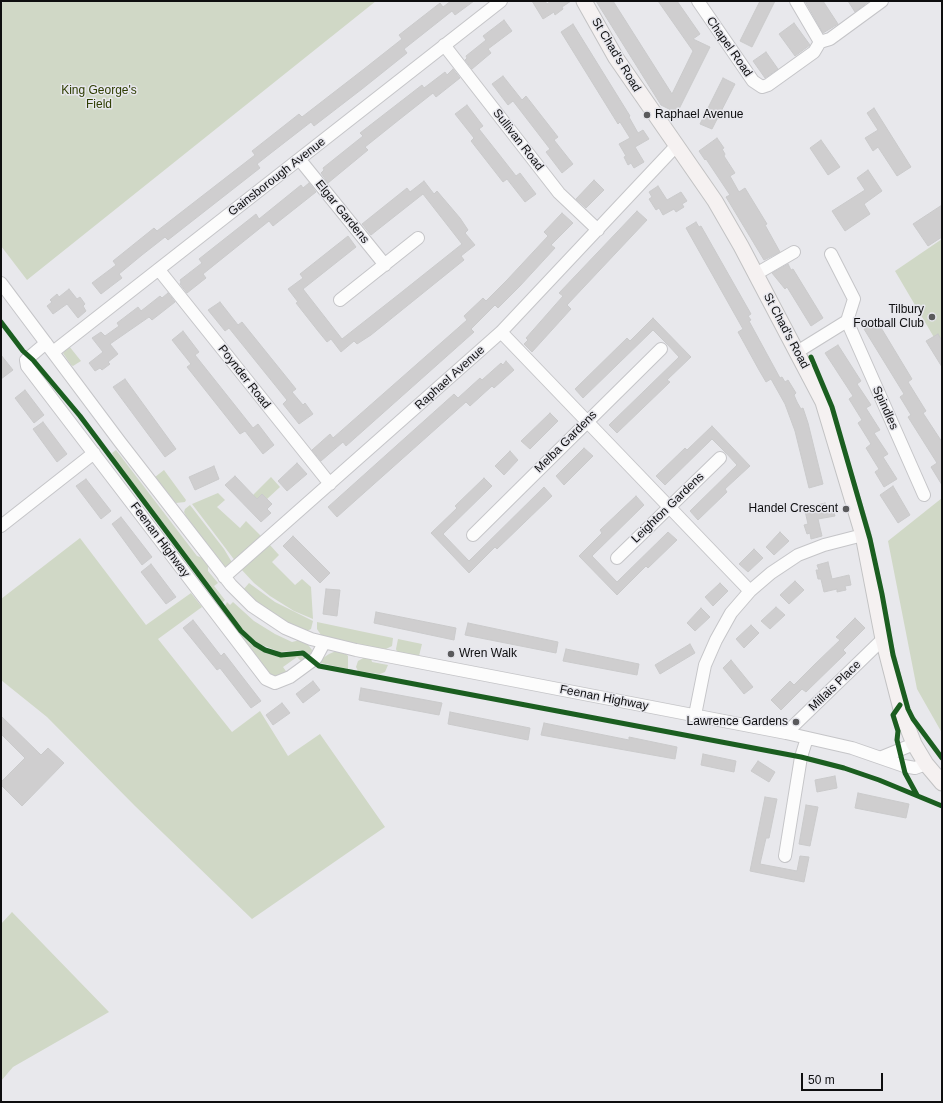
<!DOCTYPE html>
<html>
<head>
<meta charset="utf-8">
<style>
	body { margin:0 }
	#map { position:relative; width:943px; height:1103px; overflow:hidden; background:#e8e8ec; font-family:Arial,sans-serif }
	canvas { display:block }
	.frame { position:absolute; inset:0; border:2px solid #0e0e0f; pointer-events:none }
	.scale { position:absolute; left:801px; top:1073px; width:82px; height:18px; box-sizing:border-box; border:2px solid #0e0e0f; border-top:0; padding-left:5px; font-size:12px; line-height:14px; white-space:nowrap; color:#0e0e0f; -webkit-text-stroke:3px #e7e7ed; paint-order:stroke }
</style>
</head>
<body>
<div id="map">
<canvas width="943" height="1103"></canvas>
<div class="frame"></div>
<div class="scale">50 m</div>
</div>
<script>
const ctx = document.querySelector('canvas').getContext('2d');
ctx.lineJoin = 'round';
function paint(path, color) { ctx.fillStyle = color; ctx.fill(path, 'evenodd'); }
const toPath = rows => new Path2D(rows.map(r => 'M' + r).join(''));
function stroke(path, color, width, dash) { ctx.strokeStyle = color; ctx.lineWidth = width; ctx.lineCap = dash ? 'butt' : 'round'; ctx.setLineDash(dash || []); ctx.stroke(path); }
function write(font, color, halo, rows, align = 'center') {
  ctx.font = font + ' Arial,sans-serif'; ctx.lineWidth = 3; ctx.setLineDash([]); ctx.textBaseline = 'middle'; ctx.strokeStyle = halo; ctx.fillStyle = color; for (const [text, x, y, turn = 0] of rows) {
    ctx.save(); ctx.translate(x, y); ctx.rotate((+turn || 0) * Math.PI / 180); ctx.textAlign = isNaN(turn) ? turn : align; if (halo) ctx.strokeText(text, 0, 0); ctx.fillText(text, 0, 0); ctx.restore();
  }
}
paint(toPath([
	[4,1,376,1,27,280,1,246,1,4],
	[942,239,942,351,895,271],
	[69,346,81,361,73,366,71,365,63,353],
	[116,450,197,556,203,558,208,564,208,571,218,583,214,586,225,600,222,603,116,463,112,453],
	[164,470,186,500,185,502,176,503,155,477],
	[271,477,280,487,267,499,262,494,257,499,253,495],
	[218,493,225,500,217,507,240,528,246,521,261,536,261,538,236,562,192,504],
	[942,498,942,733,917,689,888,541],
	[190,505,224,549,233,564,229,567,223,566,186,516,184,512,185,509],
	[80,538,146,625,191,593,202,607,158,639,232,732,260,711,288,756,320,734,385,827,252,919,135,806,47,717,1,680,1,599],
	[269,544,279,555,272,562,295,585,302,579,311,587,313,619,294,611,270,596,254,583,240,568],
	[249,583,275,602,313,621,311,629,307,631,287,623,258,605,243,590],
	[227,602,230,605,233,602,254,621,275,634,292,642,300,640,306,642,312,650,311,657,300,650,280,652,257,643,244,631,225,606],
	[317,622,393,638,392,646,386,649,371,647,321,635,317,629],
	[235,627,249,643,266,653,280,657,301,655,309,660,304,664,297,657,283,667,288,674,279,677,270,676,232,630],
	[398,639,422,644,419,656,397,652,396,649],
	[336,651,345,653,348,656,348,669,317,662,329,654],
	[365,657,371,658,372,662,388,665,385,672,380,674,358,671,356,667,358,661],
	[12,912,109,1012,13,1067,1,1081,1,924]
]), '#d0d8c6');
const building = toPath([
	[451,1,474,1,455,15,452,11,404,49,407,53,362,89,314,126,311,122,271,153,257,164,260,168,168,240,165,237,142,255,119,274,122,278,101,294,92,283,116,265,113,261,154,228,157,231,255,155,252,151,299,114,302,117,364,69,402,39,399,35,440,3,443,7,451,1],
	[532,1,545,1,547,4,551,1,571,1,562,7,563,9,555,15,554,12,543,19,532,1],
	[596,1,613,1,672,94,693,51,658,1,677,1,700,34,693,39,710,47,677,113,661,105,596,1],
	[760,1,775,1,752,47,740,41,760,1],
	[805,1,823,1,838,24,823,33,805,1],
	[848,1,869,1,855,12,848,1],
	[504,20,512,31,488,49,491,53,472,69,465,60,467,58,466,56,486,40,483,36,504,20],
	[794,23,810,45,795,56,779,34,794,23],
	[573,24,630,116,629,117,638,133,643,130,649,139,635,147,644,162,634,168,631,163,628,165,624,157,626,156,619,144,630,138,620,122,618,124,561,32,573,24],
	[766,52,778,69,765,78,753,61,766,52],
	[453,69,460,78,436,97,433,93,400,119,365,147,368,150,328,183,321,173,324,170,323,168,363,136,360,133,422,85,424,88,445,72,447,75,453,69],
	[503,76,522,100,526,96,558,137,554,140,573,164,562,173,546,152,550,149,513,101,508,105,492,84,503,76],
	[723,78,735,84,712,129,700,124,723,78],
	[467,105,483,126,479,129,498,153,516,176,520,173,536,194,525,202,507,179,503,182,471,141,474,138,455,114,467,105],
	[874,108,911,167,897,176,878,147,873,151,865,138,878,130,867,113,874,108],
	[717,138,724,148,722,149,725,154,724,156,735,173,730,176,739,192,745,188,767,224,765,225,780,252,764,260,726,197,730,195,706,159,705,160,699,151,717,138],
	[821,140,840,167,828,175,810,148,821,140],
	[868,170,882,191,864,204,870,214,845,231,832,211,865,190,857,178,868,170],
	[594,180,604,190,586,208,576,199,594,180],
	[424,181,434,194,437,191,460,218,468,230,465,233,475,245,461,256,464,260,371,335,357,344,354,341,341,352,331,339,327,342,318,331,296,303,298,302,288,289,303,278,300,274,348,236,356,247,303,289,342,339,398,295,462,244,423,194,371,235,362,224,407,188,410,192,424,181],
	[309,183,316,192,273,226,269,221,203,274,206,278,187,293,180,284,181,282,180,280,202,263,199,259,256,214,259,219,301,185,303,188,309,183],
	[658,186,667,200,681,192,687,201,682,204,684,207,676,212,674,209,663,215,659,208,656,210,649,199,652,197,649,192,658,186],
	[942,205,942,237,928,246,913,224,942,205],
	[637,211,647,220,567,305,571,309,532,352,524,344,528,340,526,338,563,296,559,293,637,211],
	[562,213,573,223,551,245,555,248,520,286,498,308,495,305,471,329,474,332,346,446,343,442,321,461,312,450,330,434,333,438,467,320,464,316,483,298,486,301,507,280,548,236,544,232,562,213],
	[696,222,699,227,701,226,751,314,748,316,751,320,749,321,780,378,782,377,785,382,788,380,796,393,794,395,797,402,801,409,803,408,808,423,823,484,809,488,795,431,785,404,771,379,766,382,759,370,738,332,743,329,686,228,696,222],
	[788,264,791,270,793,269,823,318,811,326,787,287,785,289,772,273,788,264],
	[69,289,77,299,80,297,85,304,83,306,86,311,78,318,67,304,53,314,47,306,52,302,50,300,57,294,59,297,69,289],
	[168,293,175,302,152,320,149,317,110,344,118,354,108,362,110,364,102,370,100,368,95,371,89,363,103,352,92,338,101,332,105,336,119,326,117,323,138,307,141,311,160,296,162,298,168,293],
	[220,302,238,325,242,322,296,389,292,392,303,405,305,403,313,414,299,424,283,404,287,400,229,328,225,331,208,310,220,302],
	[653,318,691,357,667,380,670,382,617,433,609,425,679,357,667,344,653,330,583,398,575,389,627,338,630,341,653,318],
	[877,321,912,379,908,382,926,411,923,413,942,442,942,485,931,467,937,463,908,417,911,415,900,397,904,394,864,329,877,321],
	[183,331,199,352,195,355,253,428,258,424,274,445,263,454,245,431,240,434,187,367,191,364,172,340,183,331],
	[938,334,942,341,942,367,926,341,938,334],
	[838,345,861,381,857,384,871,405,866,408,880,430,874,433,888,454,883,457,897,479,884,487,875,472,879,469,866,448,871,444,858,423,862,420,849,399,853,396,825,353,838,345],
	[1,355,13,370,1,379,1,355],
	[506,361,514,370,494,388,492,386,470,406,466,402,337,517,328,507,454,394,458,398,480,378,482,380,501,363,503,365,506,361],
	[125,379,176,449,165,457,113,387,125,379],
	[25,390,44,415,34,423,15,398,25,390],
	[550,413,558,421,530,449,521,441,550,413],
	[43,422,67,454,57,462,33,429,43,422],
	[712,426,750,466,725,489,727,492,698,520,690,511,737,465,726,453,712,439,665,485,656,476,685,448,687,450,712,426],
	[584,448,593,456,564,485,556,476,584,448],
	[510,451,518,460,504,475,495,466,510,451],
	[297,463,307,474,287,491,278,481,297,463],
	[214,466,219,479,195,490,189,477,214,466],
	[235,476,257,499,262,494,272,504,267,509,271,513,261,522,225,485,235,476],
	[484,478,492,486,443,534,469,561,544,487,552,496,497,549,495,547,469,573,431,533,457,508,455,506,484,478],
	[86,479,111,511,101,519,76,486,86,479],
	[893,486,910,515,898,523,880,495,893,486],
	[636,496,644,505,592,556,617,582,668,532,677,540,648,568,646,566,617,595,579,556,602,533,600,530,636,496],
	[825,503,826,506,832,505,835,516,818,519,822,536,811,539,810,533,807,534,804,525,808,524,805,511,817,508,817,505,825,503],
	[121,517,152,557,142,565,112,524,121,517],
	[780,532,789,541,774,555,766,547,780,532],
	[293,536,330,573,320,583,283,546,293,536],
	[754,549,763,558,748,572,739,564,754,549],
	[828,562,832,579,849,575,851,585,845,586,846,590,837,592,837,589,824,592,821,579,818,579,816,570,819,570,817,565,828,562],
	[151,564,176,597,166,604,141,572,151,564],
	[795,581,804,590,789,604,780,595,795,581],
	[720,583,728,591,713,606,705,597,720,583],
	[326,589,340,590,337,616,323,614,326,589],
	[776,607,785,615,770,629,761,621,776,607],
	[701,608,710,617,695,631,687,623,701,608],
	[376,612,456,628,454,640,374,623,376,612],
	[855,618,865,628,843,650,846,653,806,692,802,689,781,710,771,700,790,681,794,685,815,664,840,640,836,637,855,618],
	[193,620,221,656,224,653,261,701,251,708,220,668,217,670,183,628,193,620],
	[468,623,558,642,556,653,465,635,468,623],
	[751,625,759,633,744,648,736,639,751,625],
	[690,644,695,653,660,674,655,665,690,644],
	[566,649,639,664,637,675,563,661,566,649],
	[731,660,753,687,744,694,723,668,731,660],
	[313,681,320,690,303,703,296,694,313,681],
	[361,688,442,703,439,715,359,700,361,688],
	[282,703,290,713,273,725,266,715,282,703],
	[450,712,530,728,528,740,448,724,450,712],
	[1,716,41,755,48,748,64,763,22,806,1,785,1,782,25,758,1,734,1,716],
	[544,723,629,740,629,737,677,747,675,759,541,735,544,723],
	[703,754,736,761,734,772,701,765,703,754],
	[758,761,775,772,769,782,751,771,758,761],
	[835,776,837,788,817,792,815,780,835,776],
	[858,793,909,804,906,818,855,808,858,793],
	[765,797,777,799,769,838,766,838,760,864,797,871,800,856,809,857,804,882,750,871,765,797],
	[806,805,818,807,810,846,799,844,806,805]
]);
paint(building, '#cfcecf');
stroke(building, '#cacacb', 1);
const minor = toPath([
	[698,1,753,81,762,87,768,85,814,52,820,42],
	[796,1,820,42],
	[820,42,830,39,882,1],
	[444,45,559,193,598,230],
	[300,160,385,265],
	[159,270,330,484],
	[756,274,794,252],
	[1,283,120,442,231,585,252,606,285,628,311,639,356,650,786,733,852,748,904,766,915,768,926,764],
	[340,300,418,238],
	[847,321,924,495],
	[501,332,750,591],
	[46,343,26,360,27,366,266,679,275,683,290,677,316,658,324,643],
	[53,352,501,1],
	[797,352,847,321,854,299,831,254],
	[1,526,94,453],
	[473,535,661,349],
	[617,558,720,458],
	[224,577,501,332,676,146],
	[695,715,705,665,716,640,731,613,750,591,771,573,798,555,824,545,863,535],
	[786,733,883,639],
	[882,757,914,744],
	[785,856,801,757,807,738]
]);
const major = toPath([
	[584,1,616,58,715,201,741,246,823,402,863,535,883,639,902,713,914,744,926,764,942,783]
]);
stroke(minor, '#c5c5c8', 14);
stroke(major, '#c2c2c3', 17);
stroke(minor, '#fcfcfc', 12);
stroke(major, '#f5f1f1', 15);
stroke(toPath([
	[1,322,23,351,33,360,80,416,241,631,255,644,265,650,281,655,303,653,319,666,801,757,844,768,879,780,942,806],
	[811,357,832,407,870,539,882,594,893,655,908,709,913,719,942,758],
	[900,705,893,715,898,731,897,740,905,773,917,795]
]), '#1b5e20', 5);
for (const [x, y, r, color] of [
	[647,115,4,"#5a5a5c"],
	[932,317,4,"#5a5a5c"],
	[846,509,4,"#5a5a5c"],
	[451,654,4,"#5a5a5c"],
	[796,722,4,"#5a5a5c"]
]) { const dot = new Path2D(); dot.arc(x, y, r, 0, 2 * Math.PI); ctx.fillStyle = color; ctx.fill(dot); stroke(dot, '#e7e7ed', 1.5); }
write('12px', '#0e0e0f', '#e7e7ed', [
	["Chapel Road",729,47,55],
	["St Chad's Road",616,55,59],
	["Sullivan Road",518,140,52],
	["Gainsborough Avenue",277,177,-38],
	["Elgar Gardens",342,212,51],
	["St Chad's Road",786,331,62],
	["Poynder Road",244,377,52],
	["Raphael Avenue",450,378,-42],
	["Spindles",885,408,66],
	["Melba Gardens",566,442,-45],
	["Leighton Gardens",668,508,-44],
	["Feenan Highway",160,540,53],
	["Millais Place",835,686,-44],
	["Feenan Highway",604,698,11]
]);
write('12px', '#2e3d02', '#e7e7ed', [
	["King George's",99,91],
	["Field",99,105]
]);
write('12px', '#0e0e0f', '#e7e7ed', [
	["Raphael Avenue",655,115,"left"],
	["Tilbury",924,310],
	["Football Club",924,324],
	["Handel Crescent",838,509],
	["Wren Walk",459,654,"left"],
	["Lawrence Gardens",788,722]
], 'right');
</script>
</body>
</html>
